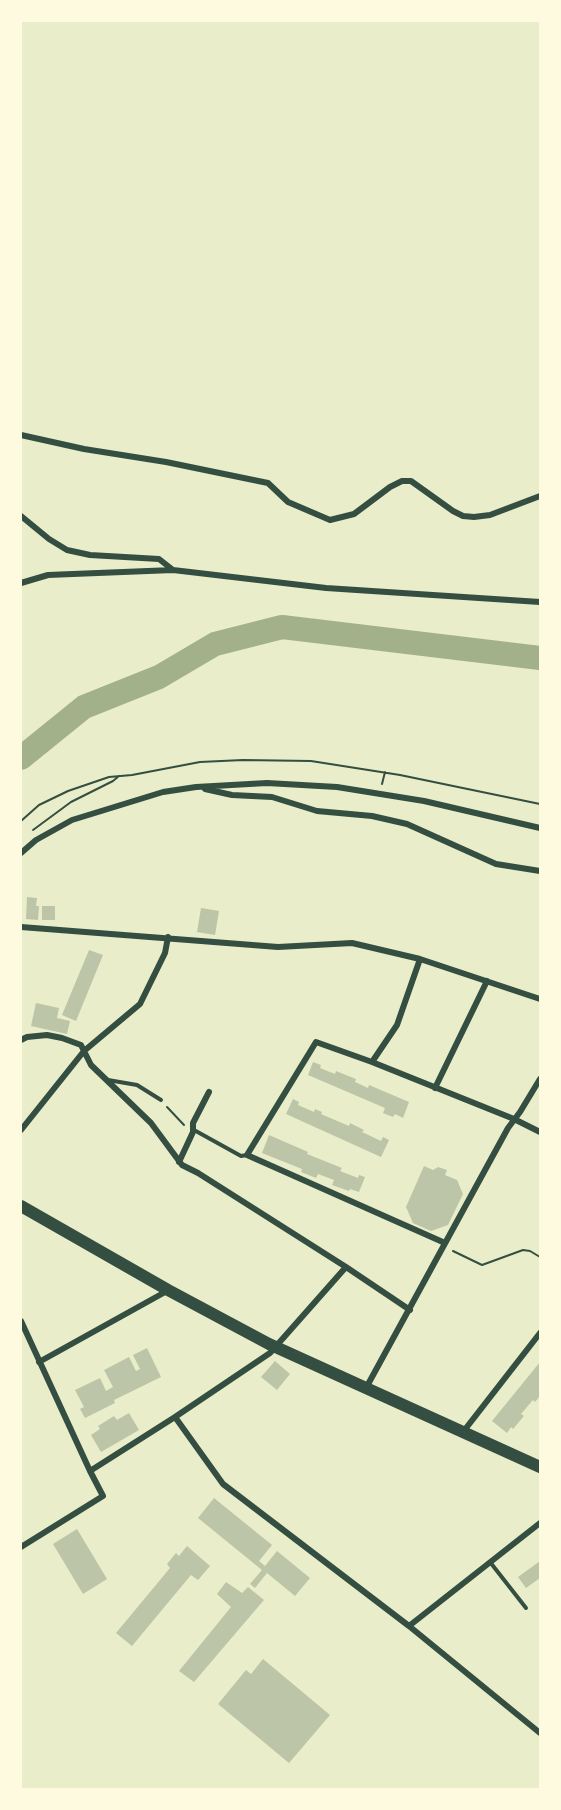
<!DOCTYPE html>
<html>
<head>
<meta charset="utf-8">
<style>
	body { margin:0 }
	#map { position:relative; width:561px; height:1810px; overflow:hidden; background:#e9edc9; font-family:Lato,sans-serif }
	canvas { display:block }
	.frame { position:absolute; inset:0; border:22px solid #fefae0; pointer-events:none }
</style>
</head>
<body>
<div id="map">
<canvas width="561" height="1810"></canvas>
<div class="frame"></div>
</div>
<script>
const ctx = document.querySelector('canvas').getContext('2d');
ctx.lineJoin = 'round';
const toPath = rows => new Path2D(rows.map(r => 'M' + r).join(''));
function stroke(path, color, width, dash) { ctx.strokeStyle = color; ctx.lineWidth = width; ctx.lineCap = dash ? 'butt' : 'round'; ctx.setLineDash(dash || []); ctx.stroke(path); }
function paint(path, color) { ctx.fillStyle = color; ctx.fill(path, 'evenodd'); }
stroke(toPath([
	[21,758,84,707,159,677,215,644,282,627,540,658]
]), '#a3b18a', 24);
paint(toPath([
	[27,897,37,898,36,906,39,906,38,920,26,919],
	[42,906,55,906,55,920,42,920],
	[201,908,219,911,215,935,197,932],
	[89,950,103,955,76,1021,62,1015],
	[36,1003,59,1008,57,1018,70,1021,67,1034,31,1026],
	[313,1062,321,1065,320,1068,335,1074,336,1071,356,1079,355,1082,368,1088,369,1085,409,1102,403,1118,395,1114,393,1117,383,1113,385,1108,308,1075],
	[293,1099,299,1102,298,1105,314,1112,315,1109,322,1112,321,1114,349,1126,350,1123,364,1130,362,1132,381,1141,383,1137,389,1140,381,1157,286,1114],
	[269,1135,308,1152,307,1154,342,1168,340,1171,358,1178,359,1175,365,1177,359,1192,350,1189,349,1191,332,1185,334,1180,318,1174,316,1178,301,1172,302,1169,262,1153],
	[424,1166,433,1170,438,1167,447,1170,445,1175,457,1180,463,1194,448,1225,431,1231,413,1223,406,1207],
	[147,1348,161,1377,114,1400,115,1403,85,1418,80,1409,84,1407,75,1390,100,1378,106,1391,113,1387,104,1370,129,1357,136,1371,140,1369,133,1355],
	[275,1361,290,1374,277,1390,261,1377],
	[540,1362,540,1396,535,1402,533,1400,521,1414,524,1416,513,1429,511,1427,507,1433,492,1421],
	[129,1413,139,1430,101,1452,91,1435,100,1429,98,1426,114,1416,117,1420],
	[214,1498,272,1545,259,1561,265,1566,277,1551,310,1578,295,1596,267,1573,255,1588,250,1584,262,1570,198,1518],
	[77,1529,107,1579,83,1594,53,1544],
	[187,1546,210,1566,198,1580,191,1575,132,1646,116,1633,170,1568,167,1564,176,1553,179,1556],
	[540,1561,540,1578,526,1588,518,1577],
	[226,1582,242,1593,248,1587,264,1600,194,1682,179,1671,231,1607,217,1594],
	[263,1659,330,1715,289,1763,218,1704,246,1670,251,1674]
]), '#bcc5a7');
stroke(toPath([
	[382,784,385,772],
	[21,821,39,805,68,791,109,777,132,775,200,762,243,760,311,761,400,775,540,804],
	[33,830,71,802,113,781,119,776],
	[167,1107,184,1125],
	[453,1251,482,1265,523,1250,530,1251,540,1257]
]), '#344e41', 2);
stroke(toPath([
	[108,1080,137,1085,161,1100],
	[194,1130,241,1156,247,1155],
	[490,1562,526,1608]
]), '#344e41', 4);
stroke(toPath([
	[21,435,84,449,166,462,268,483,288,502,330,520,354,514,390,487,402,481,411,481,453,511,463,516,474,517,490,515,540,496],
	[21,516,49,539,67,550,90,555,159,559,173,570],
	[21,583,48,575,173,570,326,588,540,602],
	[205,789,232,795,272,797,317,811,372,816,407,824,496,864,540,871],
	[21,853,36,840,72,820,163,792,196,787,267,783,337,787,424,801,540,828],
	[21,927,278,947,352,943,420,959,540,999],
	[420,959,397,1025,372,1062,514,1119,540,1132],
	[21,1040,27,1037,47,1035,62,1038,81,1045,91,1065,151,1123,182,1165,198,1173,346,1267,410,1310],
	[372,1062,316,1042,247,1155,445,1243],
	[435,1088,487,981],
	[21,1130,84,1051,140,1004,165,953,168,937],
	[179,1162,193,1132,193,1123,209,1092],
	[21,1321,90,1471,175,1417,270,1353,346,1267],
	[39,1362,167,1291],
	[366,1388,508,1128,520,1112,540,1079],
	[175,1417,223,1484,409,1626,540,1733],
	[463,1432,540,1333],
	[21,1547,103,1496,90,1471],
	[409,1626,540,1523]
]), '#344e41', 6);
stroke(toPath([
	[21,1206,168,1290,269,1344,540,1467]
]), '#344e41', 12);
</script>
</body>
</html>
